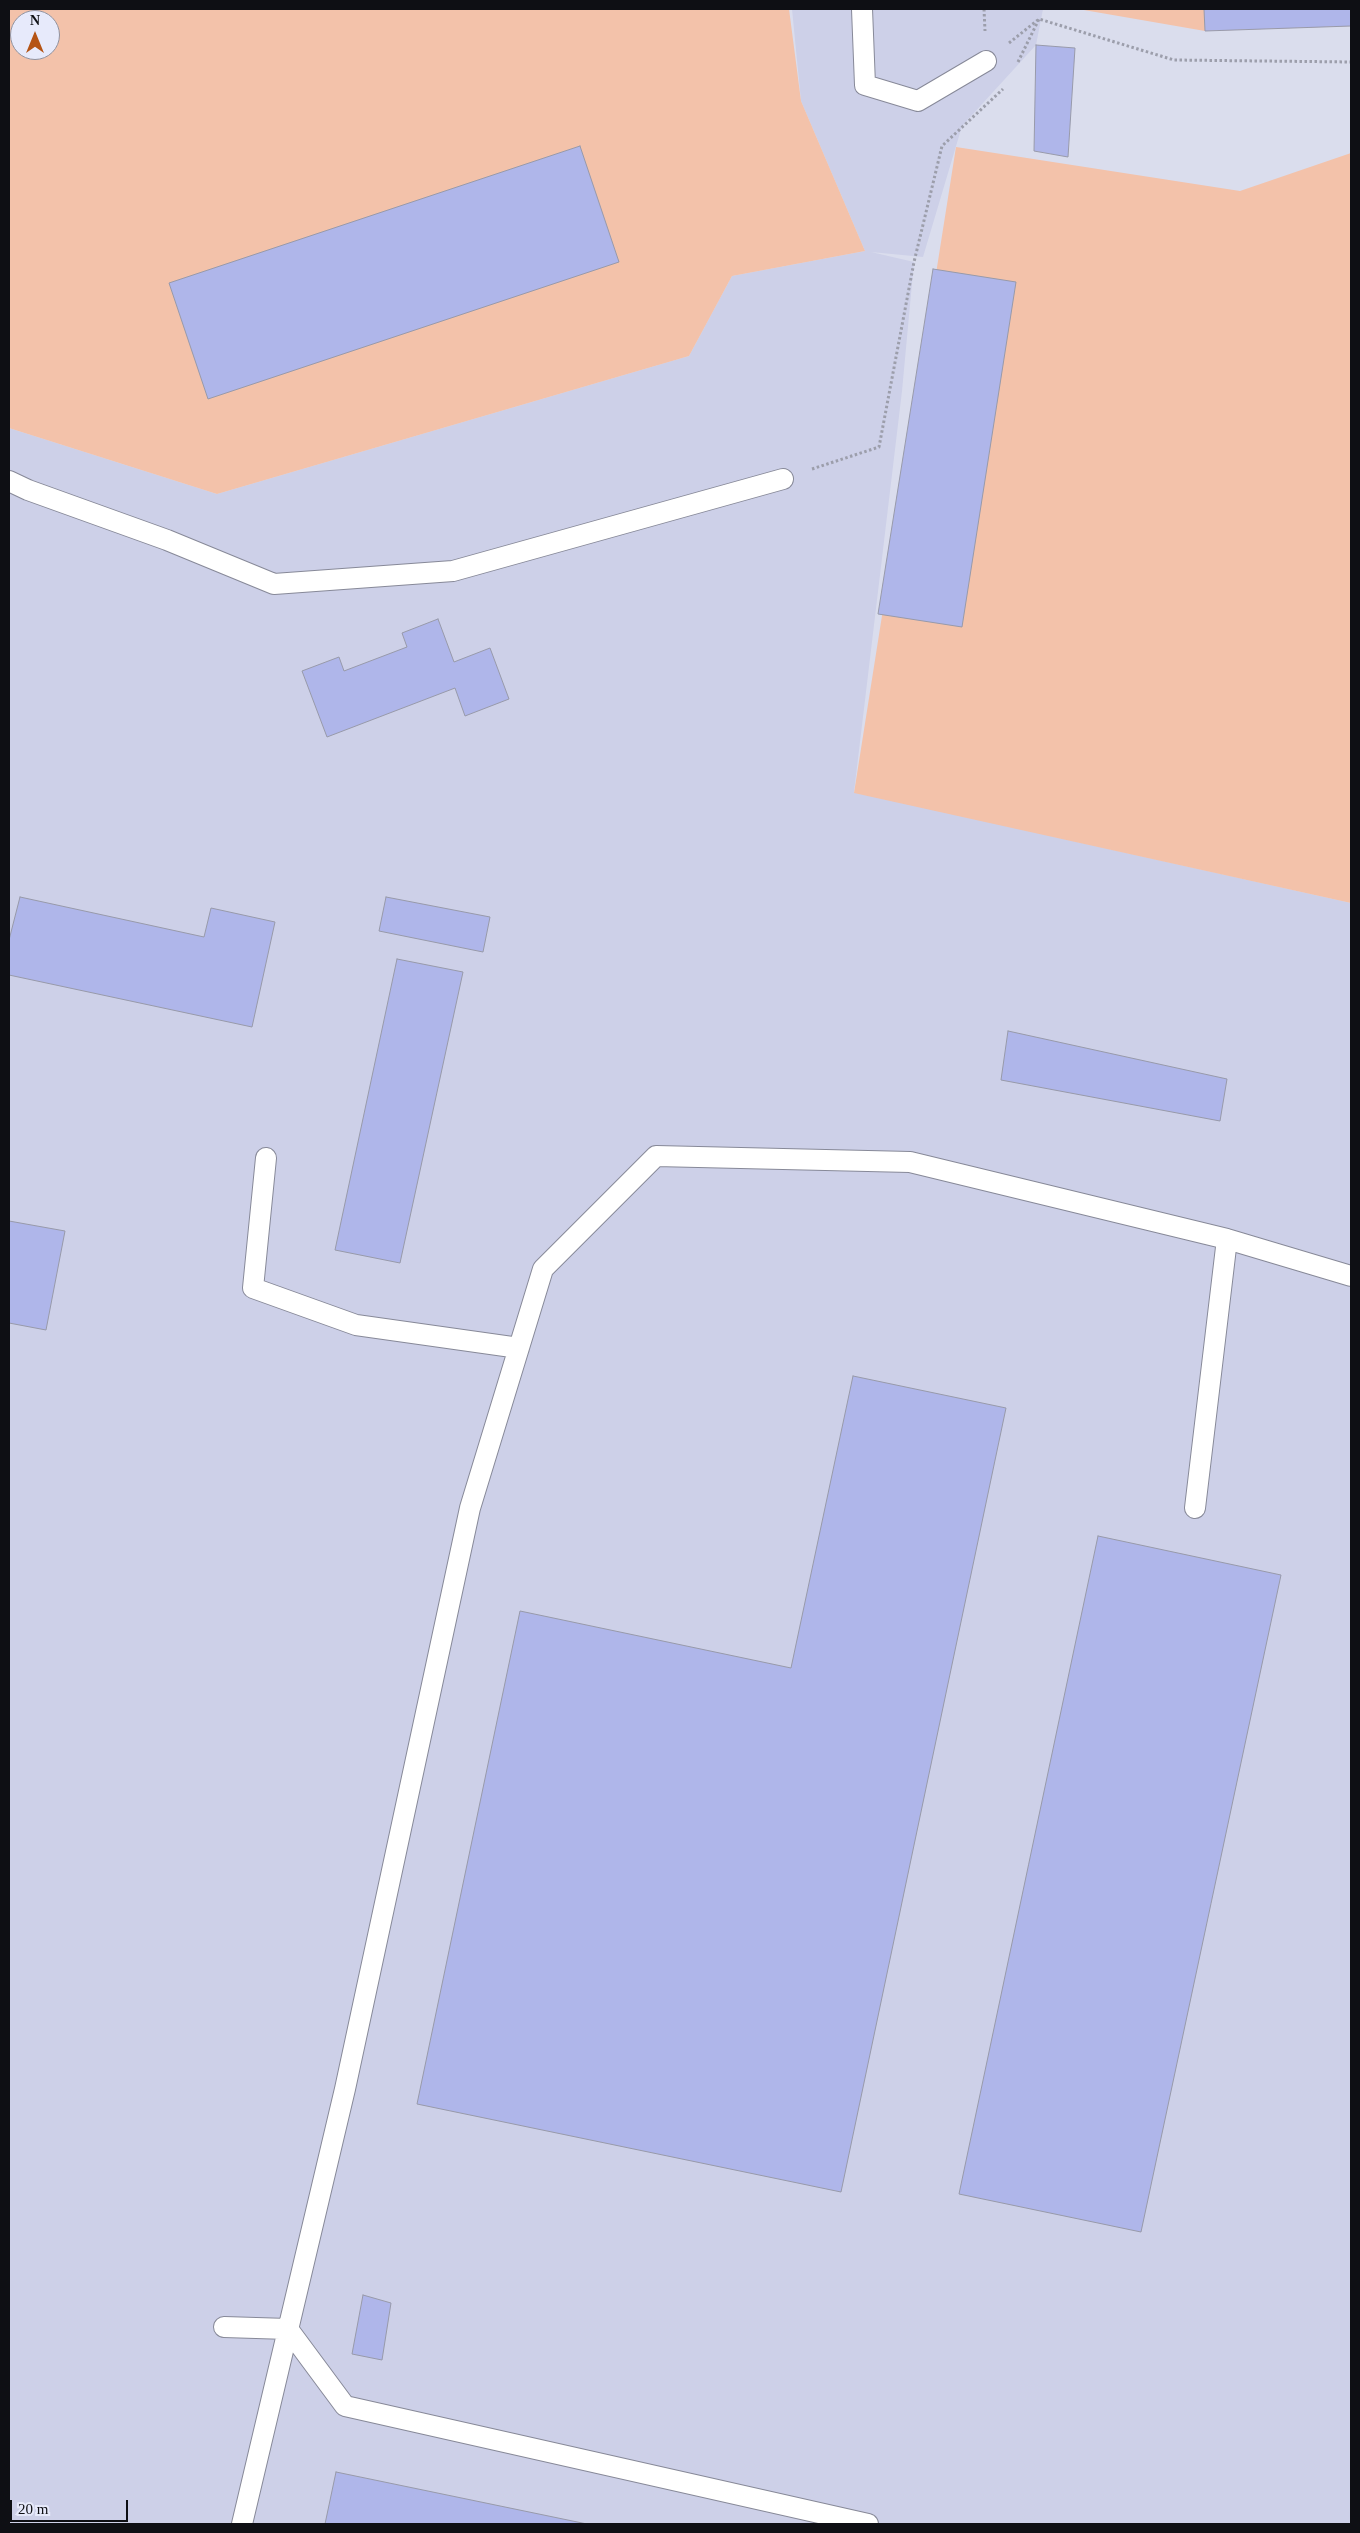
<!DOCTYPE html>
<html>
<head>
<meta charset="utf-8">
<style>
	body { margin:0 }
	#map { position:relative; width:1360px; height:2533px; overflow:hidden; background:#dadded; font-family:Georgia,serif }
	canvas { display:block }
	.frame { position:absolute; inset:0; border:10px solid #0e0f14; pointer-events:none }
	.north { position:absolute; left:10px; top:10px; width:50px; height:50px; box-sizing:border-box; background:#e7eafb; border:1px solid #90929f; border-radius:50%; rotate:0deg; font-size:14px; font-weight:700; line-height:20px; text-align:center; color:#0e0f14 }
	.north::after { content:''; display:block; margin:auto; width:18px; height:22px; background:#b55415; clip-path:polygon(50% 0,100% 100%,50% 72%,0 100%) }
	.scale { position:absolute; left:10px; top:2500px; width:118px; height:22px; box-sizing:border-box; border:2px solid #0e0f14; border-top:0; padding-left:6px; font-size:15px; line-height:18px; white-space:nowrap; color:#0e0f14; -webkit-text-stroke:4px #e7eafb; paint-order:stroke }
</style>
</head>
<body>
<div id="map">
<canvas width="1360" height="2533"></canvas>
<div class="frame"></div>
<div class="north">N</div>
<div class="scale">20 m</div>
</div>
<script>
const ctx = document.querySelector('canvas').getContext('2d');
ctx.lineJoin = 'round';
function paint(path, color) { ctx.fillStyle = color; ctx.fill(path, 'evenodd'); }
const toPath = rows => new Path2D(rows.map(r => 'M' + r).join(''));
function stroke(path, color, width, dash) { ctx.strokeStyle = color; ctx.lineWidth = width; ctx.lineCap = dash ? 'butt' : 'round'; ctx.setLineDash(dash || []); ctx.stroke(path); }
paint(toPath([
	[792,9,1043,9,1036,45,962,126,923,257,871,252,914,262,902,391,854,792,1351,903,1351,2524,9,2524,9,428,217,494,689,356,732,276,865,251,801,101]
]), '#cdd0e8');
paint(toPath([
	[9,9,789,9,801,101,865,251,732,276,689,356,217,494,9,428],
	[20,20,50,20,50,50,20,50],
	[1078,9,1351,9,1351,26,1205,31],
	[956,147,1240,191,1351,153,1351,903,854,793]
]), '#f3c2aa');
const building = toPath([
	[1204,9,1351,9,1351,26,1205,31,1204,9],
	[1036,45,1075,48,1068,157,1034,151,1036,45],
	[580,146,619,262,208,399,169,283,580,146],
	[933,269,1016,282,962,627,878,614,933,269],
	[438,619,454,662,490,648,509,699,465,716,455,688,327,737,302,671,339,657,344,671,407,647,402,633,438,619],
	[20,897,204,937,211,908,275,922,252,1027,9,975,9,940,20,897],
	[386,897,490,917,483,952,379,931,386,897],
	[397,959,463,972,400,1263,335,1250,397,959],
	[1008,1031,1227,1079,1220,1121,1001,1080,1008,1031],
	[9,1221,65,1231,46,1330,9,1323,9,1221],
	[853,1376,1006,1408,841,2192,417,2104,520,1611,791,1668,853,1376],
	[1098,1536,1281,1575,1141,2232,959,2194,1098,1536],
	[363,2295,391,2303,382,2360,352,2354,363,2295],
	[336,2472,587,2524,325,2524,336,2472]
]);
paint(building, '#afb6ea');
stroke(building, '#989aaa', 1);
const lane = toPath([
	[862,9,865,85,918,101,986,61],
	[9,481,28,490,167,540,274,584,453,571,783,479],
	[266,1158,253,1288,356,1325,519,1348],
	[1227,1239,1351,1276],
	[224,2327,288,2329,345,2406,868,2524],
	[242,2524,345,2089,470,1508,543,1269,656,1156,910,1162,1227,1239,1195,1508]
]);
stroke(lane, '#878998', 22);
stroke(toPath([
	[984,9,985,31],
	[1009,43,1039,19,1174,60,1351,62],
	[1018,62,1039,19],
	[812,469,879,447,914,262,942,146,1003,89]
]), '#9c9eab', 3, [2.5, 2.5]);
stroke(lane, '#fff', 20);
</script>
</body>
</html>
